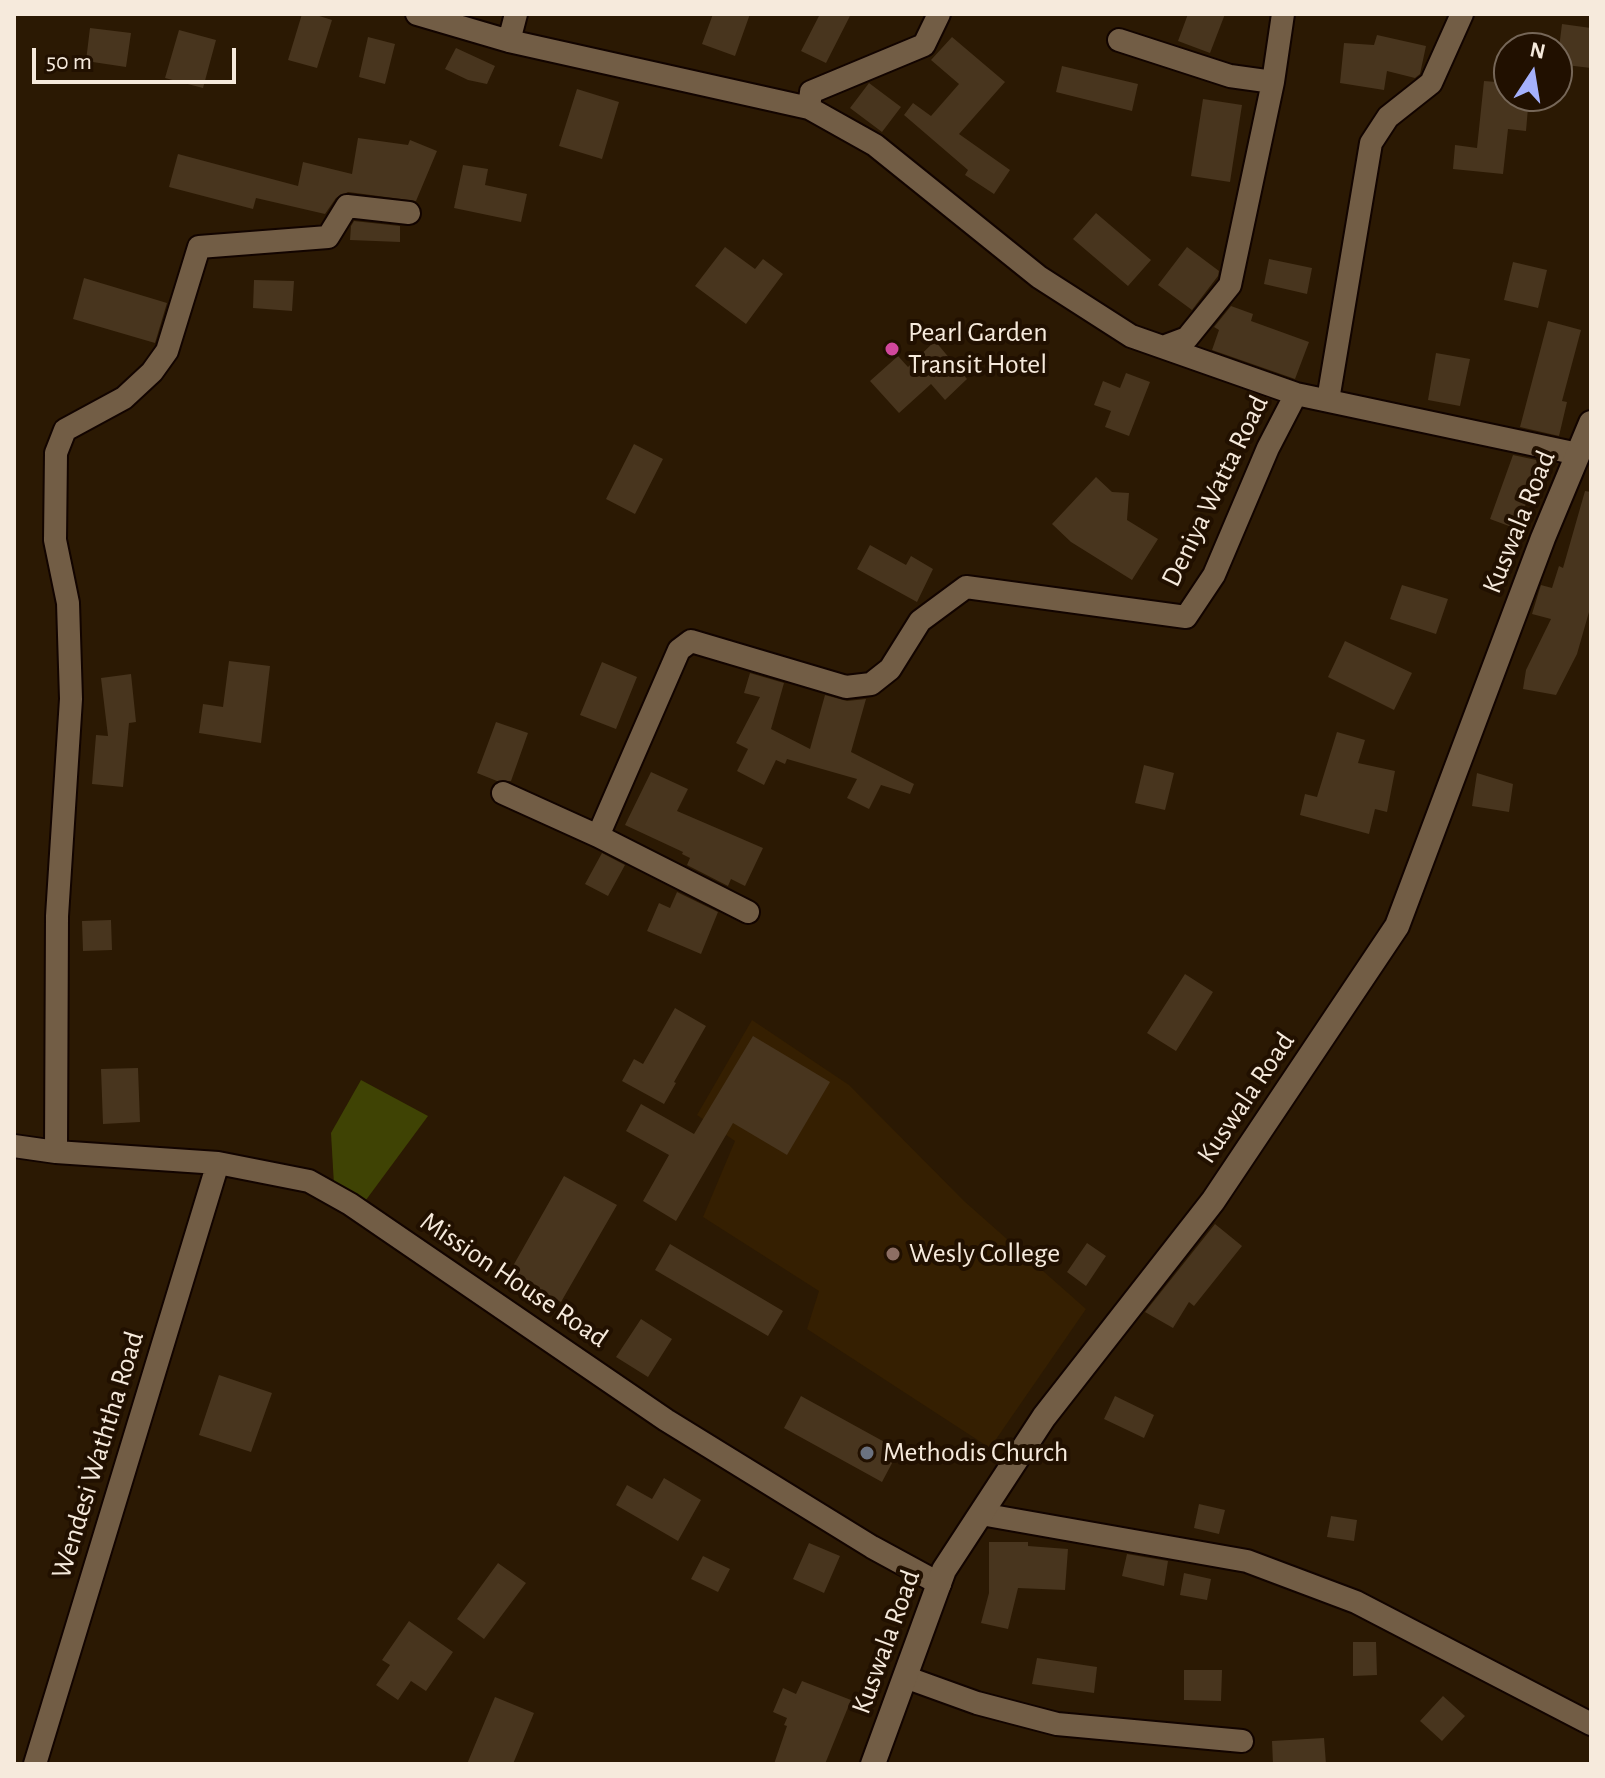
<!DOCTYPE html>
<html>
<head>
<meta charset="utf-8">
<style>
	body { margin:0 }
	#map { position:relative; width:1605px; height:1778px; overflow:hidden; background:#2b1903; font-family:"Alegreya Sans",sans-serif }
	canvas { display:block }
	.frame { position:absolute; inset:0; border:16px solid #f6eadc; pointer-events:none }
	.north { position:absolute; left:1493px; top:32px; width:80px; height:80px; box-sizing:border-box; background:#211000; border:2px solid #766758; border-radius:50%; rotate:12deg; font-size:22px; font-weight:700; line-height:32px; text-align:center; color:#f6eadc }
	.north::after { content:''; display:block; margin:auto; width:28px; height:36px; background:#a5b1fc; clip-path:polygon(50% 0,100% 100%,50% 72%,0 100%) }
	.scale { position:absolute; left:32px; top:48px; width:204px; height:36px; box-sizing:border-box; border:4px solid #f6eadc; border-top:0; padding-left:10px; font-size:24px; line-height:28px; white-space:nowrap; color:#f6eadc; -webkit-text-stroke:6px #211000; paint-order:stroke }
</style>
</head>
<body>
<div id="map">
<canvas width="1605" height="1778"></canvas>
<div class="frame"></div>
<div class="north">N</div>
<div class="scale">50 m</div>
</div>
<script>
const ctx = document.querySelector('canvas').getContext('2d');
ctx.lineJoin = 'round';
function paint(path, color) { ctx.fillStyle = color; ctx.fill(path, 'evenodd'); }
const toPath = rows => new Path2D(rows.map(r => 'M' + r).join(''));
function stroke(path, color, width, dash) { ctx.strokeStyle = color; ctx.lineWidth = width; ctx.lineCap = dash ? 'butt' : 'round'; ctx.setLineDash(dash || []); ctx.stroke(path); }
function write(font, color, halo, rows, align = 'center') {
  ctx.font = font + ' "Alegreya Sans",sans-serif'; ctx.lineWidth = 8; ctx.setLineDash([]); ctx.textBaseline = 'middle'; ctx.strokeStyle = halo; ctx.fillStyle = color; for (const [text, x, y, turn = 0] of rows) {
    ctx.save(); ctx.translate(x, y); ctx.rotate((+turn || 0) * Math.PI / 180); ctx.textAlign = isNaN(turn) ? turn : align; if (halo) ctx.strokeText(text, 0, 0); ctx.fillText(text, 0, 0); ctx.restore();
  }
}
paint(toPath([
	[752,1020,849,1085,964,1201,1086,1309,990,1448,807,1329,819,1291,703,1217,735,1141,697,1115]
]), '#351f01');
paint(toPath([
	[361,1080,428,1116,363,1204,334,1185,331,1133]
]), '#3f4304');
paint(toPath([
	[302,14,313,14,332,20,317,68,288,60],
	[713,14,750,14,735,56,702,44],
	[820,14,851,14,826,63,801,51],
	[1188,14,1225,14,1210,53,1178,41],
	[1562,24,1591,28,1591,68,1557,64],
	[90,28,131,33,126,67,86,61],
	[179,30,216,40,203,88,165,78],
	[1377,35,1426,46,1420,74,1415,78,1387,71,1384,90,1340,83,1344,43,1374,45],
	[368,37,395,44,385,84,359,77],
	[952,37,1005,82,959,134,1010,170,994,194,965,175,968,170,904,115,913,103,931,116,959,84,931,60],
	[456,48,495,66,487,84,468,80,445,69],
	[1062,66,1138,84,1132,111,1056,92],
	[1484,81,1509,83,1509,96,1529,96,1526,131,1508,129,1503,174,1453,169,1455,145,1477,148],
	[869,83,901,107,882,132,850,108],
	[577,89,619,102,602,159,559,146],
	[1203,99,1242,105,1230,182,1191,176],
	[358,138,408,145,410,140,437,151,416,201,348,192,336,198,325,214,256,198,253,209,169,187,178,154,298,186,303,162,352,174],
	[463,165,488,169,485,185,527,194,521,222,454,208],
	[1096,213,1151,260,1128,286,1073,239],
	[354,221,400,226,400,242,350,240,351,226],
	[725,247,755,269,763,259,783,274,746,324,695,286],
	[1187,247,1219,271,1218,276,1192,310,1158,285],
	[1269,259,1312,268,1307,294,1264,284],
	[1513,262,1547,270,1538,308,1504,300],
	[84,278,167,303,155,343,73,319],
	[254,280,294,281,292,311,253,308],
	[1231,306,1253,314,1251,321,1309,342,1295,379,1212,350,1219,330,1214,327],
	[1548,321,1581,330,1562,401,1567,402,1559,436,1520,427],
	[935,341,967,379,945,400,931,384,899,413,870,381,898,356,908,367],
	[1436,353,1470,359,1460,406,1428,400],
	[1126,373,1150,382,1129,436,1105,427,1111,411,1094,405,1103,381,1120,388],
	[634,444,663,459,635,514,606,499],
	[1513,455,1541,461,1517,529,1490,519],
	[1096,477,1112,492,1129,493,1127,520,1158,539,1132,580,1071,542,1052,524],
	[1585,491,1591,492,1591,605,1577,654,1556,695,1523,689,1526,670,1551,619,1532,614,1539,591,1541,585,1552,588,1559,566,1563,568],
	[870,545,906,565,911,556,933,569,917,602,857,569],
	[1402,585,1448,599,1436,634,1390,619],
	[1345,641,1412,673,1394,710,1328,677],
	[229,661,270,666,261,743,199,733,203,704,223,707],
	[602,662,637,677,616,729,580,715],
	[750,673,784,683,771,729,810,749,825,695,847,701,866,699,851,752,914,784,910,794,881,785,869,809,847,798,857,779,787,759,785,764,776,760,764,785,737,771,748,749,736,743,760,697,744,693],
	[131,674,136,722,129,723,123,787,92,784,96,735,108,736,101,678],
	[496,722,528,733,511,781,497,781,477,773],
	[1337,732,1365,740,1358,763,1395,771,1387,812,1375,809,1369,834,1300,815,1305,794,1317,797],
	[1144,765,1174,773,1165,810,1135,803],
	[651,772,688,789,677,811,763,848,745,886,731,879,728,886,687,865,690,858,682,854,683,852,625,825],
	[1477,773,1513,784,1509,812,1472,806],
	[602,853,625,865,608,896,585,884],
	[677,892,718,912,701,954,647,931,659,903,670,908],
	[111,920,112,950,83,951,82,921],
	[1185,974,1213,992,1176,1051,1147,1033],
	[675,1008,706,1026,674,1082,676,1083,664,1104,622,1081,634,1059,643,1064],
	[753,1036,830,1082,787,1155,733,1123,676,1221,643,1201,669,1155,626,1131,641,1104,694,1134],
	[138,1068,140,1122,103,1124,101,1069],
	[564,1176,617,1205,561,1302,509,1273],
	[1215,1224,1242,1246,1194,1306,1189,1302,1173,1328,1145,1312],
	[1087,1243,1106,1256,1086,1286,1067,1272],
	[670,1244,783,1311,768,1336,655,1270],
	[641,1319,672,1339,648,1377,616,1357],
	[219,1375,272,1393,251,1452,199,1435],
	[801,1396,899,1450,882,1482,784,1428],
	[1115,1396,1154,1415,1144,1438,1104,1419],
	[664,1478,701,1500,678,1541,616,1505,627,1485,652,1499],
	[1199,1504,1225,1510,1219,1534,1194,1528],
	[1331,1516,1357,1520,1354,1541,1327,1537],
	[989,1542,1028,1542,1028,1546,1068,1549,1065,1590,1018,1588,1008,1629,981,1623,989,1593],
	[809,1543,840,1556,824,1593,793,1579],
	[1127,1554,1168,1561,1164,1586,1122,1576],
	[703,1556,730,1569,718,1592,691,1579],
	[498,1563,526,1583,484,1639,457,1619],
	[1184,1573,1211,1579,1207,1600,1180,1595],
	[409,1621,453,1652,426,1691,411,1681,398,1700,376,1685,390,1665,382,1660],
	[1353,1642,1376,1642,1377,1675,1353,1676],
	[1037,1658,1097,1667,1094,1693,1032,1684],
	[1184,1670,1222,1670,1221,1701,1184,1700],
	[802,1681,851,1700,825,1764,774,1764,787,1726,784,1725,787,1718,773,1712,783,1688,796,1694],
	[1443,1696,1465,1716,1442,1741,1420,1721],
	[495,1697,534,1713,513,1764,467,1764],
	[1324,1738,1326,1764,1273,1764,1272,1741]
]), '#48351e');
const minor = toPath([
	[417,14,509,41,809,108,875,145,1039,277,1131,336,1296,394,1578,454],
	[1119,40,1230,76,1273,82],
	[509,41,516,14],
	[809,108,811,92,924,45,939,14],
	[1163,347,1187,338,1230,285,1273,82,1283,14],
	[1328,400,1371,143,1388,117,1431,83,1462,14],
	[503,793,598,836,748,912],
	[598,836,679,650,691,641,846,687,871,684,890,669,920,621,966,587,1186,617,1214,575,1268,448,1296,394],
	[14,1146,56,1152,218,1163,309,1181,350,1204,666,1420,872,1547,940,1584],
	[56,1152,57,916,71,699,68,603,55,540,56,453,65,430,124,398,152,372,167,351,199,247,328,237,347,206,409,213],
	[981,1514,1247,1561,1356,1602,1591,1724],
	[905,1677,977,1703,1057,1724,1242,1741],
	[35,1764,218,1163]
]);
const tertiary = toPath([
	[873,1764,944,1570,1044,1417,1213,1201,1397,926,1543,538,1591,423]
]);
stroke(minor, '#120400', 26);
stroke(tertiary, '#120400', 28);
stroke(minor, '#725d45', 22);
stroke(tertiary, '#725d45', 24);
for (const [x, y, r, color] of [
	[892,349,8,"#d1479c"],
	[893,1254,8,"#8d6e63"],
	[867,1453,8,"#6b7280"]
]) { const dot = new Path2D(); dot.arc(x, y, r, 0, 2 * Math.PI); ctx.fillStyle = color; ctx.fill(dot); stroke(dot, '#211000', 3); }
write('28px', '#f6eadc', '#211000', [
	["Pearl Garden",908,333],
	["Transit Hotel",908,365],
	["Wesly College",909,1254],
	["Methodis Church",883,1453]
], 'left');
write('28px', '#f6eadc', '#211000', [
	["Deniya Watta Road",1215,491,-64],
	["Kuswala Road",1519,522,-68],
	["Kuswala Road",1246,1098,-56],
	["Mission House Road",514,1280,34],
	["Wendesi Waththa Road",98,1455,-73],
	["Kuswala Road",886,1642,-70]
]);
</script>
</body>
</html>
